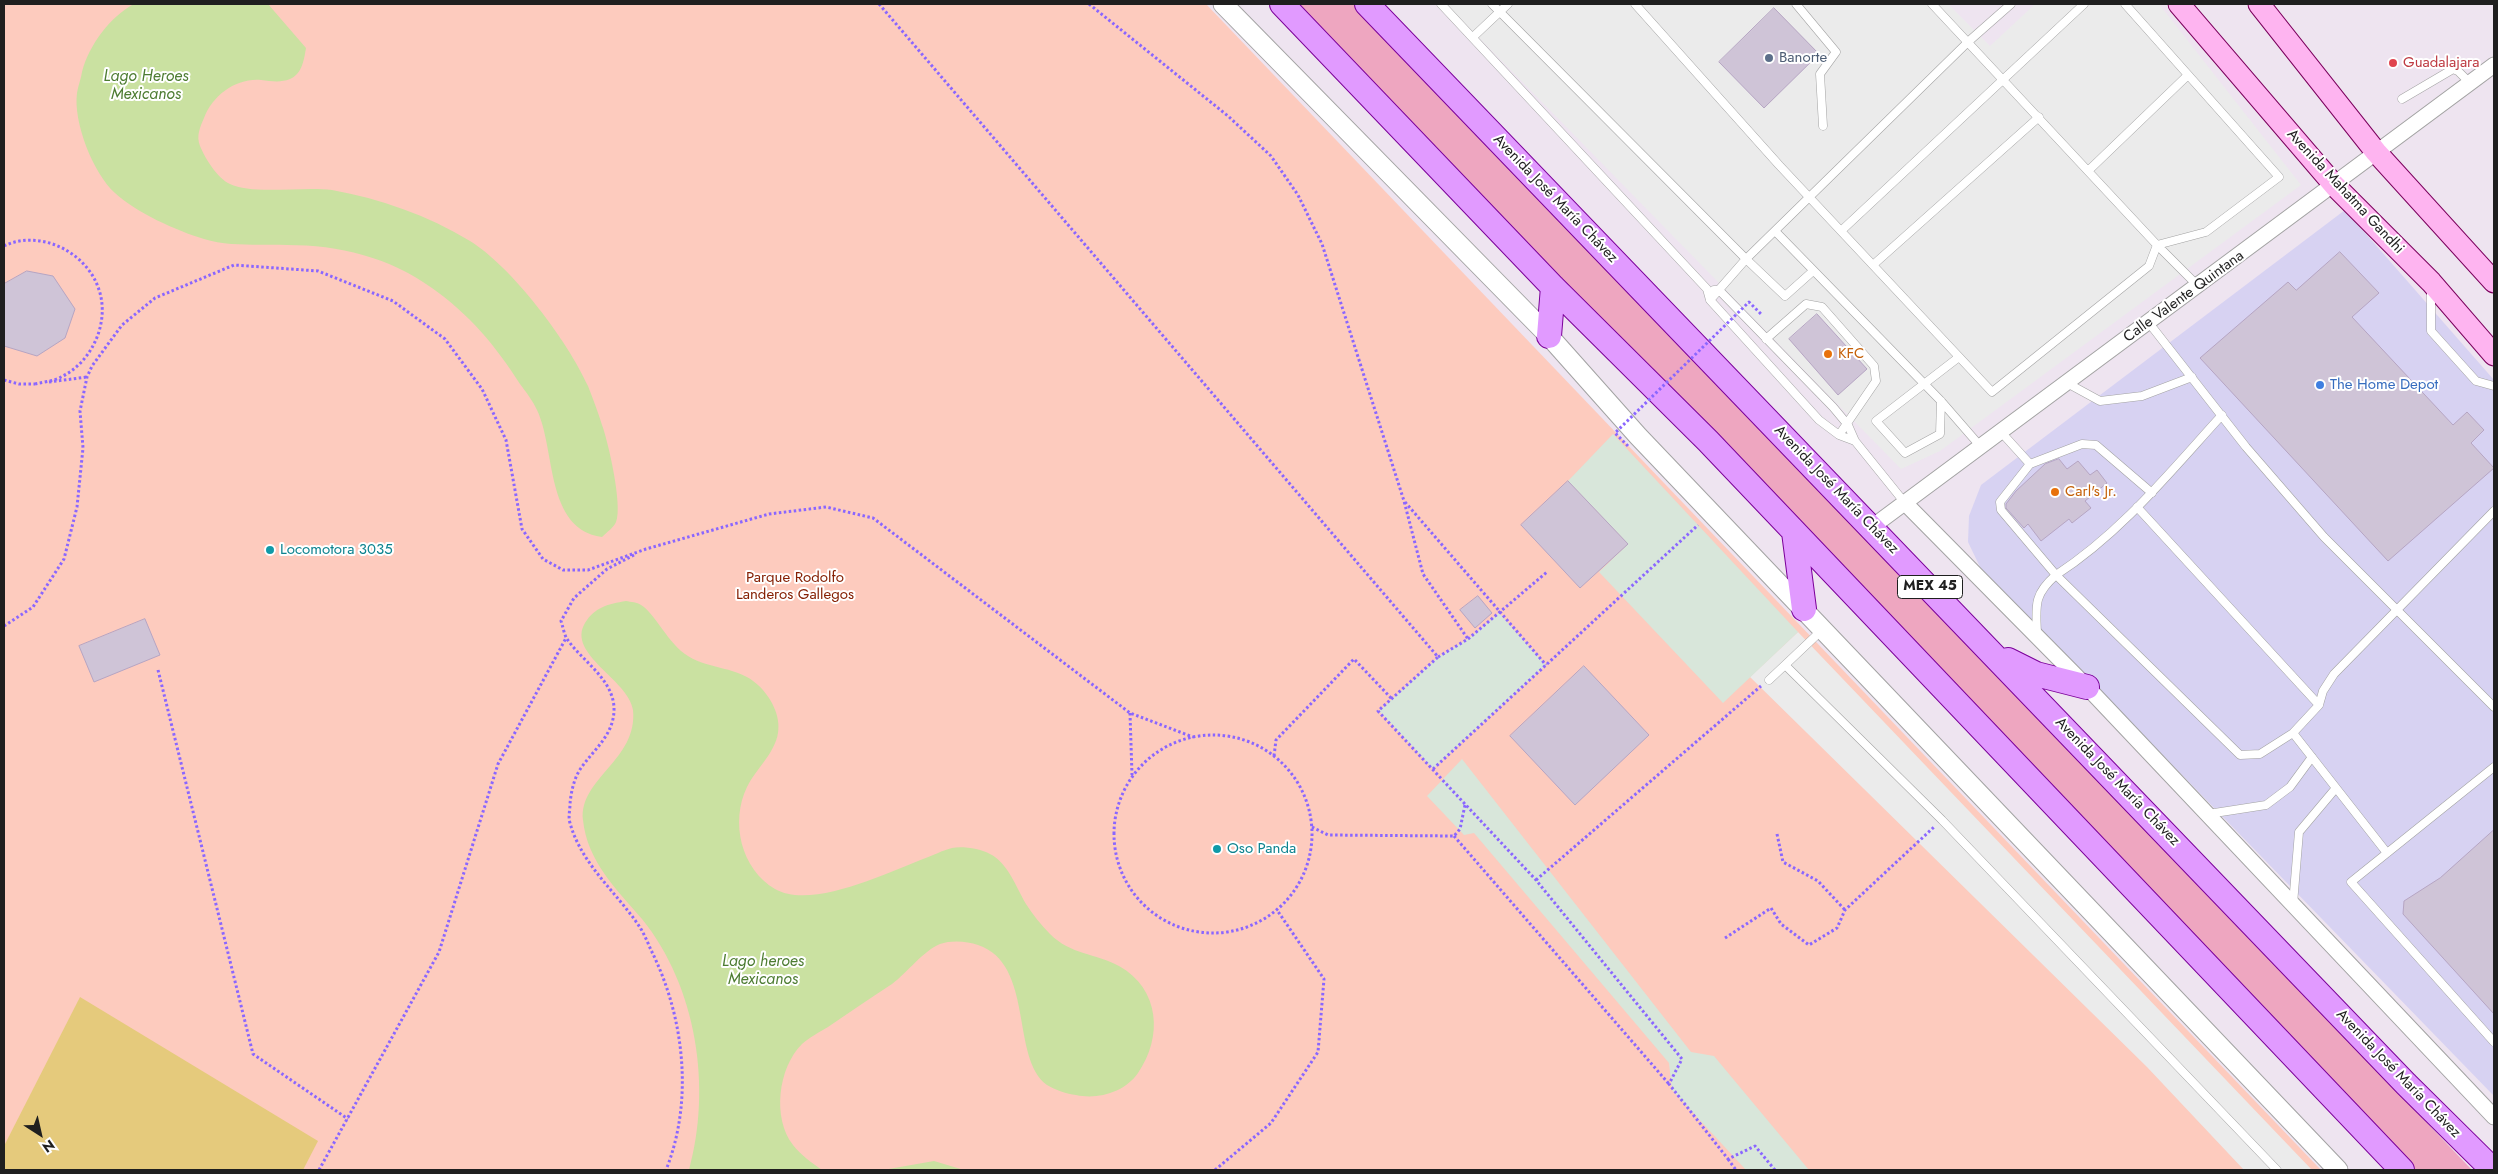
<!DOCTYPE html>
<html>
<head>
<meta charset="utf-8">
<style>
  body { margin:0 }
  #map { position:relative; width:2498px; height:1174px; overflow:hidden; background:#eee4f0; font-family:Jost,sans-serif }
  canvas { display:block }
  .frame { position:absolute; inset:0; border:5px solid #1f1f1f; pointer-events:none }
  .north { position:absolute; left:15px; top:1109px; width:50px; height:50px; -webkit-text-stroke:4px #fff; paint-order:stroke; rotate:145deg; font-size:14px; font-weight:700; line-height:20px; text-align:center; color:#1f1f1f }
  .north::after { content:''; display:block; margin:auto; width:18px; height:22px; background:#1f1f1f; clip-path:polygon(50% 0,100% 100%,50% 72%,0 100%) }
</style>
</head>
<body>
<div id="map">
<canvas width="2498" height="1174"></canvas>
<div class="frame"></div>
<div class="north">N</div>
</div>
<script>
const g = document.querySelector('canvas').getContext('2d');
g.lineJoin = 'round';
function paint(path, color) { g.fillStyle = color; g.fill(path, 'evenodd'); }
function stroke(path, color, width, dash) { g.strokeStyle = color; g.lineWidth = width; g.lineCap = dash ? 'butt' : 'round'; g.setLineDash(dash || []); g.stroke(path); }
function write(font, color, halo, rows, align = 'center') {
  g.font = font + ' Jost,sans-serif'; g.lineWidth = 4; g.setLineDash([]); g.textBaseline = 'middle'; g.strokeStyle = halo; g.fillStyle = color; for (const [text, x, y, turn = 0] of rows) {
    g.save(); g.translate(x, y); g.rotate((+turn || 0) * Math.PI / 180); g.textAlign = isNaN(turn) ? turn : align; if (halo) g.strokeText(text, 0, 0); g.fillText(text, 0, 0); g.restore();
  }
}
const commercial = new Path2D(`
  M 2345,210 L 2494,380 L 2494,1096 L 1980,567 L 1968,542 L 1969,516 L 1981,485 Z`);
const grass = new Path2D(`
  M 1290,4 L 1358,4 L 2472,1170 L 2409,1170 Z`);
const park = new Path2D(`
  M 4,4 L 1206,4 L 2321,1170 L 4,1170 Z`);
const pitch = new Path2D(`
  M 80,997 L 318,1141 L 303,1170 L 4,1170 L 4,1146 Z`);
const parking = new Path2D(`
  M 1446,4 L 1948,4 L 1990,46 L 2035,4 L 2159,4 L 2301,185 L 1940,451 L 1901,469 Z
  M 1798,632 L 2312,1170 L 2244,1170 L 2147,1067 L 1750,677 Z`);
const plaza = new Path2D(`
  M 1613,434 L 1798,632 L 1723,703 L 1599,572 L 1628,544 L 1568,481 Z
  M 1499,613 L 1546,665 L 1433,769 L 1379,711 L 1438,657 L 1468,639 Z
  M 1462,759 L 1691,1052 L 1714,1056 L 1809,1170 L 1746,1170 L 1672,1090 L 1669,1063 L 1474,833 L 1464,835 L 1427,796 Z`);
const water = new Path2D(`
  M 134,4 L 268,4 L 306,48 C 304,60 302,74 290,79 C 280,83 271,81 261,80 C 236,78 213,95 204,118 C 200,127 196,136 200,146 C 205,158 217,178 230,184 C 251,195 304,186 332,190 C 381,199 427,215 470,241 C 512,267 568,341 588,386 C 593,399 598,412 602,425 C 608,441 623,506 616,522 C 614,527 606,533 602,537 C 545,529 556,450 537,410 C 533,401 526,392 520,384 C 496,346 469,314 432,288 C 389,257 339,245 287,245 C 261,244 230,247 204,239 C 177,231 135,212 115,193 C 93,173 73,122 77,93 C 78,86 81,79 82,72 C 89,45 110,17 134,4 Z
  M 626,601 C 631,602 637,602 641,605 C 655,613 668,644 688,656 C 710,670 738,666 758,685 C 771,697 781,716 778,733 C 775,753 756,769 747,787 C 730,822 741,869 775,889 C 811,910 887,873 923,859 C 932,856 943,850 952,848 C 963,846 981,849 990,854 C 1008,863 1016,887 1026,904 C 1033,915 1041,925 1050,934 C 1071,955 1095,953 1119,966 C 1160,989 1163,1037 1138,1073 C 1125,1092 1098,1100 1076,1095 C 1067,1094 1055,1090 1047,1085 C 1010,1058 1035,964 978,945 C 967,941 951,940 940,944 C 923,951 907,973 892,984 C 870,998 849,1013 828,1027 C 819,1032 809,1038 802,1044 C 778,1068 772,1118 793,1145 C 801,1155 812,1163 822,1170 L 689,1170 C 712,1088 697,987 642,919 C 617,890 587,861 583,820 C 579,778 638,760 633,710 C 629,680 566,654 585,623 C 595,607 608,604 626,601 Z
  M 934,1161 L 964,1170 L 883,1170 Z`);
const building = new Path2D(`
  M 1774,8 L 1819,54 L 1764,108 L 1719,62 Z
  M 2340,252 L 2379,293 L 2352,317 L 2453,425 L 2467,412 L 2484,430 L 2471,443 L 2494,468 L 2388,561 L 2200,358 L 2288,282 L 2296,290 Z
  M 27,271 L 53,276 L 75,309 L 65,338 L 37,356 L 4,346 L 4,284 Z
  M 1817,314 L 1867,369 L 1838,395 L 1789,339 Z
  M 2059,459 L 2067,469 L 2078,461 L 2090,475 L 2097,470 L 2107,483 L 2085,501 L 2091,508 L 2072,523 L 2069,519 L 2041,541 L 2028,524 L 2024,528 L 2006,508 L 2006,504 L 2016,491 L 2045,464 Z
  M 1568,481 L 1628,544 L 1580,588 L 1521,525 Z
  M 1478,596 L 1492,613 L 1475,628 L 1460,610 Z
  M 145,619 L 160,655 L 94,682 L 79,646 Z
  M 1584,666 L 1649,735 L 1575,805 L 1510,736 Z
  M 2494,830 L 2494,1014 L 2403,914 L 2404,901 L 2440,878 Z`);
const path = new Path2D(`
  M 879,4 L 1438,657 L 1378,711 L 1536,880 L 1682,1059 L 1669,1084 L 1728,1159 L 1755,1146 L 1775,1170
  M 1089,4 L 1228,116 L 1271,156 L 1298,195 L 1322,244 L 1404,501 L 1423,574 L 1468,639
  M 4,246 C 39,229 85,251 98,287 C 111,320 93,362 61,377 C 54,381 43,382 35,384
  M 4,380 L 19,384 L 35,384
  M 49,382 L 87,377
  M 1405,502 L 1546,665
  M 634,555 L 607,569 L 574,598 L 561,621 C 563,627 564,634 567,639 C 582,661 612,678 614,707 C 615,734 595,748 581,768 C 574,778 571,792 570,804 C 570,810 568,817 570,823 C 581,863 614,890 637,923 C 643,931 647,941 651,950 C 684,1016 694,1100 666,1170
  M 4,626 L 33,607 L 64,559 L 77,507 L 83,448 L 80,411 L 87,377 L 92,366 L 122,325 L 155,298 L 234,265 L 318,271 L 393,301 L 445,339 L 482,389 L 506,440 L 522,529 L 543,559 L 563,570 L 588,570 L 646,549 L 769,514 L 826,507 L 873,518 L 1130,713 L 1193,737
  M 1438,657 L 1468,639 L 1547,572
  M 158,670 L 253,1054 L 348,1119
  M 1130,713 L 1132,775
  M1114 834a99 99 0 1 1 198 0a99 99 0 1 1-198 0Z
  M 1274,756 L 1276,740 L 1354,659 L 1392,699
  M 1433,769 L 1698,525
  M 1312,827 L 1328,835 L 1454,836 L 1460,829 L 1465,805
  M 1777,834 L 1783,862 L 1818,881 L 1845,910
  M 1454,836 L 1669,1084
  M 1536,880 L 1761,686
  M 1725,938 L 1771,908 L 1781,924 L 1809,945 L 1837,928 L 1845,910 L 1934,827
  M 1728,1159 L 1736,1170
  M 319,1170 L 439,952 L 498,764 L 566,638
  M 1215,1170 L 1271,1123 L 1318,1052 L 1324,979 L 1277,910`);
const service = new Path2D(`
  M 1441,4 L 1707,289 L 1710,300 L 1819,420 L 1839,435 L 1855,441
  M 1492,4 L 1746,259 L 1785,296 L 1813,271
  M 1635,4 L 1779,165 L 1992,392 L 2149,266 L 2157,245 L 2206,232 L 2279,177 L 2125,4
  M 1796,4 L 1836,52 L 1820,74 L 1823,126
  M 1932,4 L 2157,245 L 2198,286
  M 1473,37 L 1508,4
  M 2402,99 L 2453,69 L 2458,71 L 2470,83
  M 2088,171 L 2188,75
  M 1775,231 L 1941,401 L 1981,447
  M 1841,231 L 2084,4
  M 1873,265 L 2039,117
  M 2431,289 L 2431,331 L 2476,381 L 2494,386
  M 1714,290 L 1719,290 L 1833,407 L 1848,425 L 1855,441 L 1905,503
  M 1710,300 L 1746,259 L 1969,41 L 2011,4
  M 2149,323 L 2246,447 L 2324,537 L 2494,707
  M 1766,339 L 1806,304 L 1822,307 L 1874,366 L 1876,381 L 1839,435
  M 2067,383 L 2100,401 L 2142,396 L 2192,377
  M 1941,401 L 1940,434 L 1905,453 L 1876,421 L 1959,357
  M 2222,415 C 2170,472 2121,533 2056,575 L 2240,755 L 2260,754 L 2293,733
  M 2001,432 L 2030,464 L 2000,502 L 2001,510 L 2056,575 C 2033,595 2036,606 2037,634
  M 2030,464 L 2082,444 L 2096,445 L 2152,493
  M 2137,507 L 2319,705
  M 1822,630 L 1785,665 L 1942,820 L 2277,1170
  M 1769,680 L 1785,665
  M 2494,767 L 2351,882 L 2494,1042
  M 2208,814 L 2266,805 L 2290,787 L 2312,757
  M 2387,853 L 2293,733 L 2319,705 L 2323,691 L 2334,674 L 2494,511
  M 2293,904 L 2299,832 L 2336,788`);
const minor = new Path2D(`
  M 1905,503 L 2087,687 L 2494,1117
  M 1872,527 L 2494,65`);
const tertiary = new Path2D(`
  M 1223,4 L 1549,336 L 1638,436 L 2338,1170`);
const secondary = new Path2D(`
  M 2179,4 L 2335,186 L 2431,282 L 2494,355
  M 2259,4 L 2376,152 L 2494,282`);
const primary = new Path2D(`
  M 1282,4 L 1553,287 L 1708,441 L 2402,1170
  M 1367,4 L 2406,1084 L 2493,1170
  M 1549,336 L 1553,287
  M 1794,532 L 1804,609
  M 2008,660 L 2036,674 L 2087,687`);
const pathBridge = new Path2D(`
  M 1628,446 L 1615,433 L 1749,302 L 1762,315`);
const markers = [
  [1769,58,5,"#5c6f8a"],
  [2393,63,5,"#e0444e"],
  [1828,354,5,"#e8710a"],
  [2320,385,5,"#3f7fe0"],
  [2055,492,5,"#e8710a"],
  [270,550,5,"#0f9aa8"],
  [1217,849,5,"#0f9aa8"]
];
const shields = [
  [1930,587,65]
];
const shieldNames = [
  ["MEX 45",1930,587]
];
const serviceNames = [
  ["Banorte",1779,58]
];
const healthNames = [
  ["Guadalajara",2403,63]
];
const streetNames = [
  ["Avenida Mahatma Gandhi",2345,192,47],
  ["Avenida José María Chávez",1555,199,46],
  ["Calle Valente Quintana",2184,297,-36],
  ["Avenida José María Chávez",1836,490,46],
  ["Avenida José María Chávez",2117,782,46],
  ["Avenida José María Chávez",2398,1074,46]
];
const foodNames = [
  ["KFC",1838,354],
  ["Carl's Jr.",2065,492]
];
const shopNames = [
  ["The Home Depot",2330,385]
];
const cultureNames = [
  ["Locomotora 3035",280,550],
  ["Oso Panda",1227,849]
];
const parkNames = [
  ["Parque Rodolfo",795,578],
  ["Landeros Gallegos",795,595]
];
const waterNames = [
  ["Lago Heroes",146,77],
  ["Mexicanos",146,95],
  ["Lago heroes",763,962],
  ["Mexicanos",763,980]
];
paint(commercial, '#d7d2f2');
paint(grass, '#eea6c0');
paint(park, '#fdcbbe');
paint(pitch, '#e5ca7c');
paint(parking, '#ebebeb');
paint(plaza, '#d8e6da');
paint(water, '#cae1a1');
paint(building, '#cfc4d7');
stroke(building, '#b6a5c3', 1);
stroke(service, '#a3a3a3', 9);
stroke(minor, '#a3a3a3', 17);
stroke(tertiary, '#a3a3a3', 21);
stroke(secondary, '#7b005d', 23);
stroke(primary, '#7b0099', 26);
stroke(path, '#8a66ff', 3, [2.5, 2.5]);
stroke(service, '#fff', 8);
stroke(minor, '#fff', 15);
stroke(tertiary, '#fff', 19);
stroke(secondary, '#feb4f0', 21);
stroke(primary, '#e19aff', 24);
stroke(pathBridge, '#8a66ff', 3, [2.5, 2.5]);
for (const [x, y, r, color] of markers) { const dot = new Path2D(); dot.arc(x, y, r, 0, 2 * Math.PI); g.fillStyle = color; g.fill(dot); stroke(dot, '#fff', 2); }
for (const [x, y, w] of shields) { const box = new Path2D(); box.roundRect(x - w / 2, y - 11.5, w, 23, 4); g.fillStyle = '#fff'; g.fill(box); stroke(box, '#1f1f1f', 1); }
write('bold 14px', '#1f1f1f', null, shieldNames);
write('15px', '#4e5e75', '#fff', serviceNames, 'left');
write('15px', '#be3a42', '#fff', healthNames, 'left');
write('15px', '#1f1f1f', '#fff', streetNames);
write('15px', '#c56008', '#fff', foodNames, 'left');
write('15px', '#366cbe', '#fff', shopNames, 'left');
write('15px', '#0d838f', '#fff', cultureNames, 'left');
write('15px', '#852004', '#fff', parkNames);
write('italic 16px', '#4d7c32', '#fff', waterNames);
</script>
</body>
</html>
